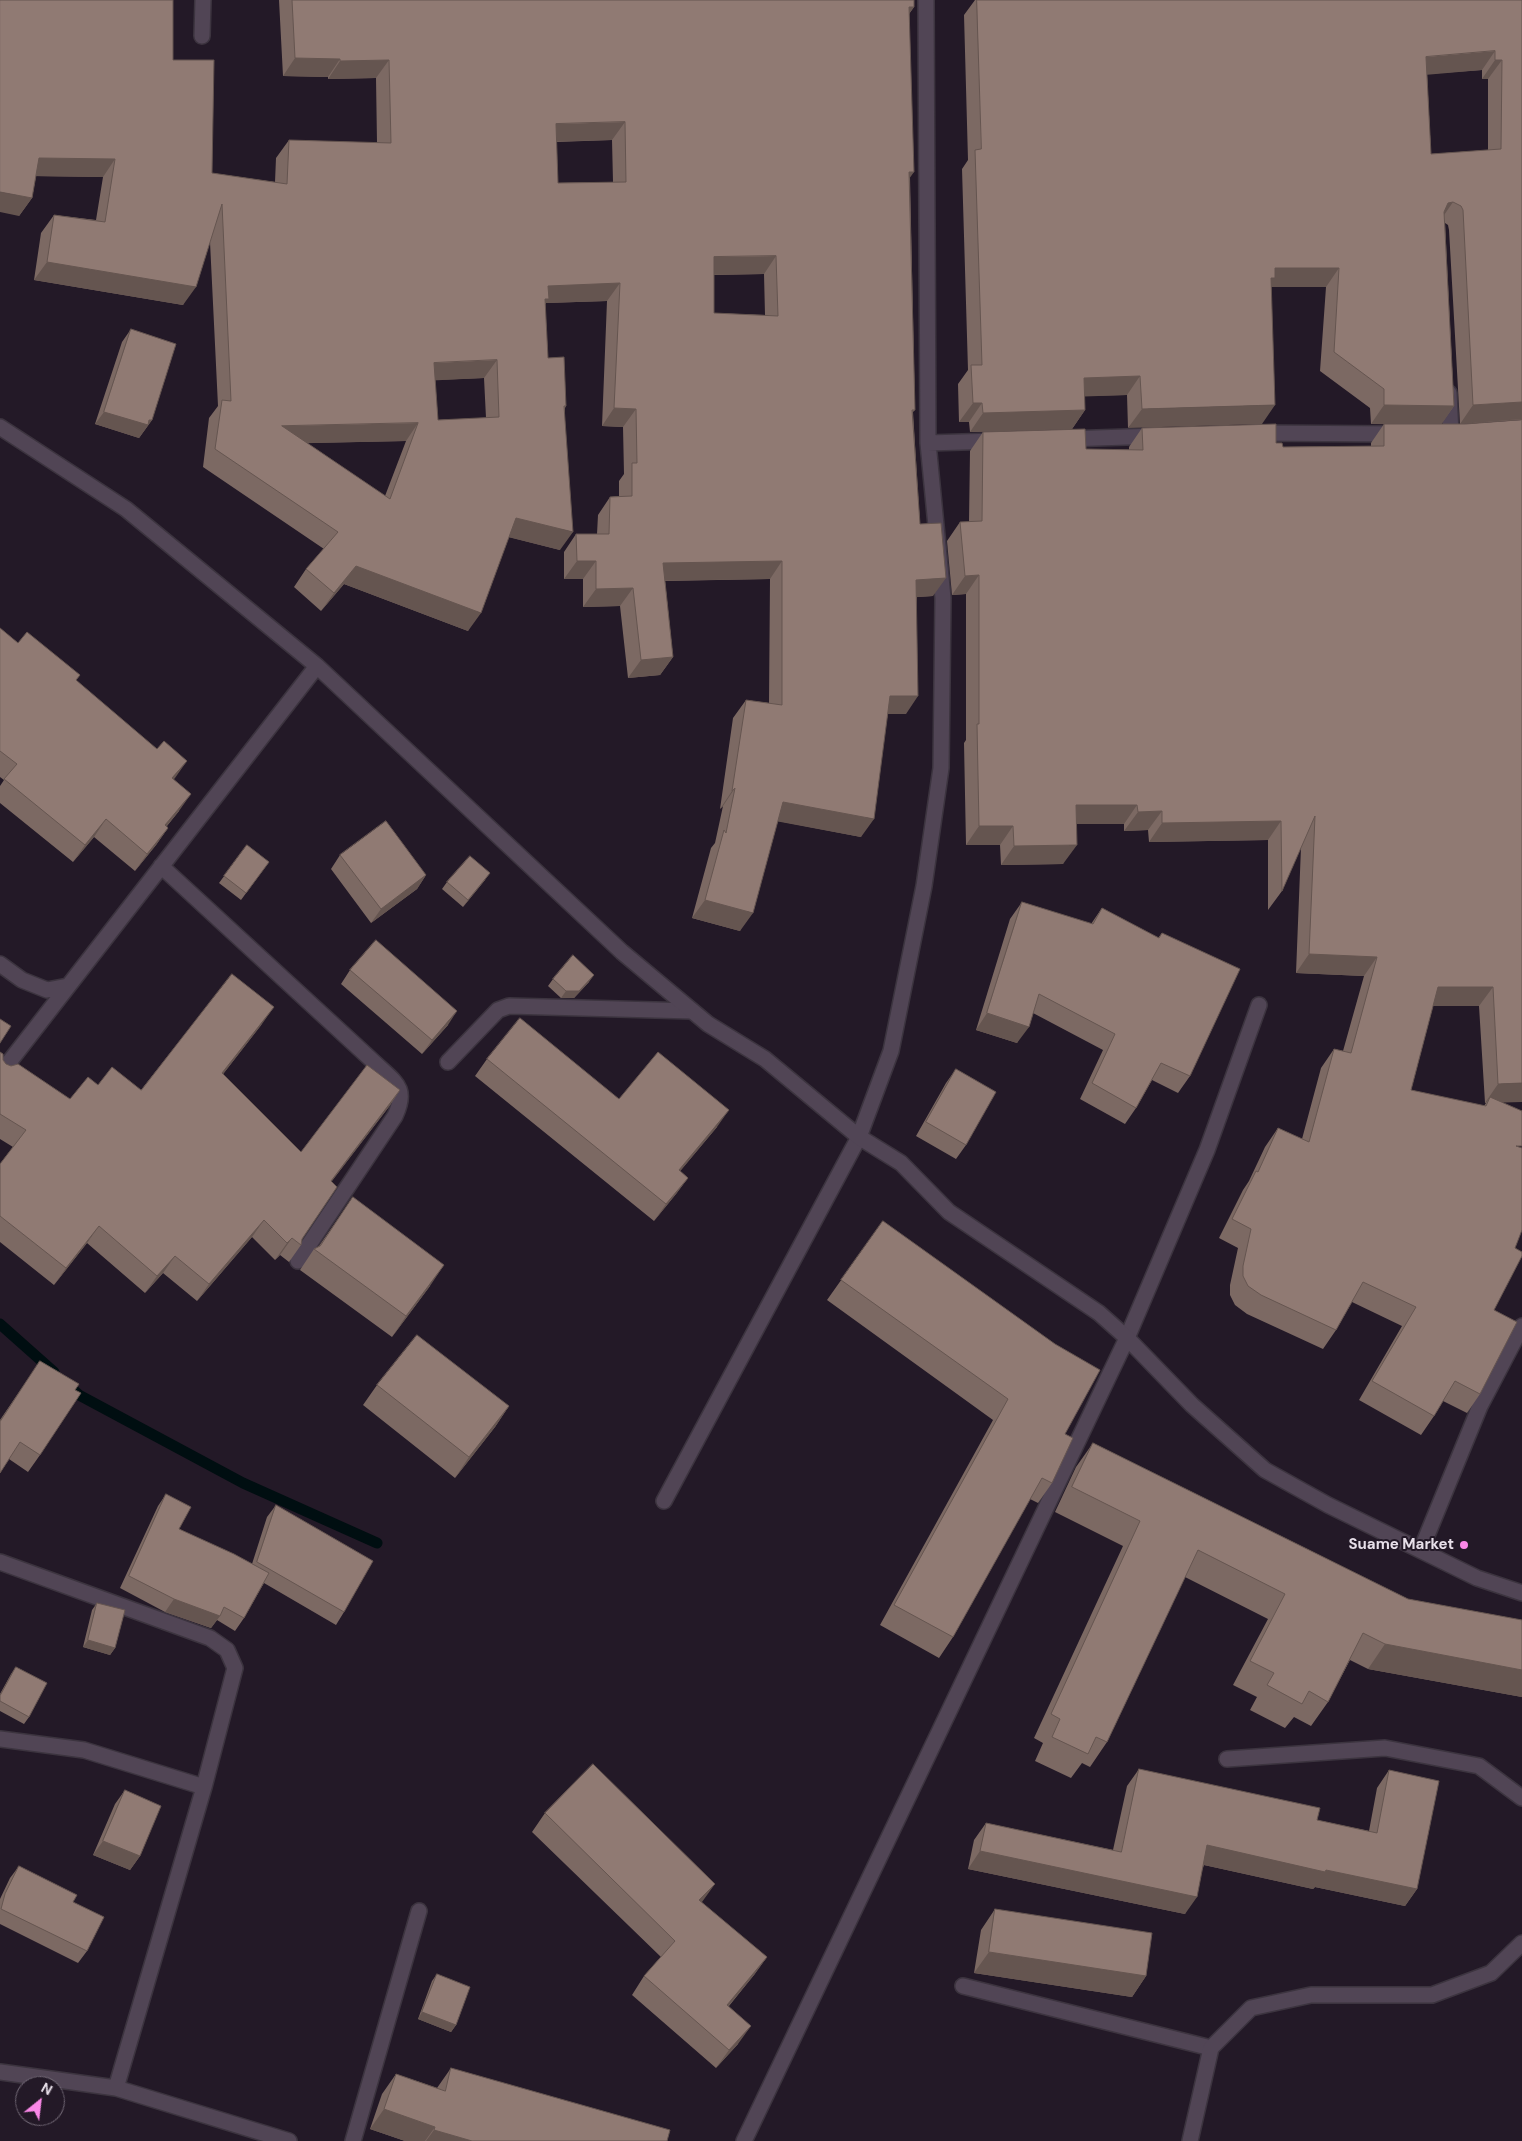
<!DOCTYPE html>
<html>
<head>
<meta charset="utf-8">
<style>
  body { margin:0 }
  #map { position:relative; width:1522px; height:2141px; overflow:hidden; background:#231927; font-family:"DM Sans",sans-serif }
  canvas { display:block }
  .north { position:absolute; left:15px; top:2076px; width:50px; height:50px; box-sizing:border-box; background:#231927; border:1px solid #716875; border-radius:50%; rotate:29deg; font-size:14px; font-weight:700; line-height:20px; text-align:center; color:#e7dfe9 }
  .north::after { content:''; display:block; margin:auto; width:18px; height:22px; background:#fa87e7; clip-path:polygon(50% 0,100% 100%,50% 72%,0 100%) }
</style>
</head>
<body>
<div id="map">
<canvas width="1522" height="2141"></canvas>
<div class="north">N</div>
</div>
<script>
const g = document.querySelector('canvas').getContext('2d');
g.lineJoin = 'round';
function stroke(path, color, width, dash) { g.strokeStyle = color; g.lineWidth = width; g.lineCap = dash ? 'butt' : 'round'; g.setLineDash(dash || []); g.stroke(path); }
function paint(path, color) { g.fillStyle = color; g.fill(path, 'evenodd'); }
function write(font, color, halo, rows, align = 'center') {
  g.font = font + ' "DM Sans",sans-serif'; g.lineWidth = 4; g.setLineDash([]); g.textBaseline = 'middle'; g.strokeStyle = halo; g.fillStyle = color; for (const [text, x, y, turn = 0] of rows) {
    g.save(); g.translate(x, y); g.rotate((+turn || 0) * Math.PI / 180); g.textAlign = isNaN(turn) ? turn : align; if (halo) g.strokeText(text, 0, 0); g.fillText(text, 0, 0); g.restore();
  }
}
const stream = new Path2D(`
  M 0,1324 L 54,1372
  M 68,1385 L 79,1395 L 243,1483 L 377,1543`);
const lane = new Path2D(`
  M 448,1062 L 498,1010 L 509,1006 L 692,1011
  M 1127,1338 L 1207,1150 L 1259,1005
  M 664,1501 L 859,1137
  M 0,1562 L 210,1638 L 227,1650 L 235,1668 L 204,1787 L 116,2088
  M 0,1739 L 84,1750 L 204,1787
  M 1227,1759 L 1385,1748 L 1479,1766 L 1522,1798
  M 963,1986 L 1211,2048
  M 0,2072 L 116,2088 L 289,2141
  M 353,2141 L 419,1911`);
const street = new Path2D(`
  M 926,0 L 928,443 L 943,598 L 941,768 L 924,886 L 891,1051 L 859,1137 L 901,1163 L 949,1212 L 1099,1313 L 1127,1338 L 1192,1405 L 1265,1470 L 1328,1505 L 1477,1578 L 1522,1593
  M 202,36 L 203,0
  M 1449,393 L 1451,434
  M 0,427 L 126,509 L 317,666 L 622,952 L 708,1024 L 765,1059 L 859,1137
  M 1256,433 L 1396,434
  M 1067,439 L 1156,436
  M 928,443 L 996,441
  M 161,866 L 376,1064 C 396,1083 408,1088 395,1116 L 298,1261
  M 0,964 L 22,980 L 47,990 L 68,986
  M 0,1074 L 317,666
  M 1421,1550 L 1480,1406 L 1522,1326
  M 744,2141 L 1127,1338
  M 1190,2141 L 1211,2048 L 1251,2008 L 1311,1995 L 1432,1995 L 1491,1973 L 1522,1943`);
const wall = new Path2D(`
  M 0,0 L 173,60 L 212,173 L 275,182 L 276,158 L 289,140 L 377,143 L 376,78 L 328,79 L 328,77 L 283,76 L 279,0 L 914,0 L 914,7 L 909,14 L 910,177 L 915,410 L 913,412 L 920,524 L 933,596 L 917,597 L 906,714 L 888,714 L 861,837 L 778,821 L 740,931 L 692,918 L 711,848 L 715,843 L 723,806 L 720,809 L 733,718 L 746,700 L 769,703 L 770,579 L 665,581 L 673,657 L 660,675 L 628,678 L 620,606 L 583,607 L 583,579 L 564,579 L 564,552 L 576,534 L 597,534 L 598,515 L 610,497 L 619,496 L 619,481 L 624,474 L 623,427 L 602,426 L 607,301 L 546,303 L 545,304 L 548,358 L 566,406 L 565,408 L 560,550 L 509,537 L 468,631 L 344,584 L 321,611 L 294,587 L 306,569 L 324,549 L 203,467 L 209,418 L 218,406 L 210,242 L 183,305 L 34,280 L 41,233 L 54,215 L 96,220 L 103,177 L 36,176 L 32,198 L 19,216 ZM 612,140 L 613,182 L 558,183 L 556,142 ZM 764,274 L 765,315 L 714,313 L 714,275 ZM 484,378 L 486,418 L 438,420 L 435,380 ZM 406,441 L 385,496 L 307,443 Z
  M 975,0 L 1522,0 L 1522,420 L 1460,424 L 1449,230 L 1448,225 L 1445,223 L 1454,406 L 1441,424 L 1465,424 L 1502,1102 L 1515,1248 L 1494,1310 L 1480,1394 L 1467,1413 L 1443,1401 L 1434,1416 L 1421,1435 L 1359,1400 L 1402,1326 L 1352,1302 L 1336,1330 L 1323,1349 L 1247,1314 L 1235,1305 L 1230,1295 L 1230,1285 L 1238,1248 L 1219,1238 L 1243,1190 L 1249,1181 L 1265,1147 L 1278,1128 L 1302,1139 L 1321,1068 L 1334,1049 L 1343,1051 L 1364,976 L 1296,973 L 1301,847 L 1282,891 L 1268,910 L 1268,840 L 1149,842 L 1148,830 L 1124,831 L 1124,824 L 1076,824 L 1063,864 L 1001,865 L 1000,845 L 966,845 L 964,743 L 966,740 L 966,594 L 952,595 L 947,541 L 960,522 L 969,522 L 970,451 L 983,432 L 1086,449 L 1129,450 L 1129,447 L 1142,428 L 1276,443 L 1283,447 L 1371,446 L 1371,443 L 1384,424 L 1371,424 L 1370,408 L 1320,371 L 1326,287 L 1271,287 L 1128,428 L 1127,395 L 1084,396 L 1085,410 L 1072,429 L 970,432 L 969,422 L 959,422 L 958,384 L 968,370 L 962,169 L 968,160 L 964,15 ZM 1482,70 L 1482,79 L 1488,79 L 1488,150 L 1431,154 L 1427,74 ZM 1433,1006 L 1479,1006 L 1485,1103 L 1486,1103 L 1484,1106 L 1411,1090 Z
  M 131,329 L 152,420 L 139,438 L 95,424 L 122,342 Z
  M 0,628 L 18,643 L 80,675 L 76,680 L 174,779 L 179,811 L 167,826 L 168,828 L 156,845 L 135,871 L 94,837 L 73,862 L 0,803 L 0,786 L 4,780 L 0,777 Z
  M 247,845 L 269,862 L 241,900 L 219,883 Z
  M 340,855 L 426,875 L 417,889 L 371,923 L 331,869 Z
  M 485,880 L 463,907 L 442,889 L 447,882 Z
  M 1022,902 L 1091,924 L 1102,908 L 1158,938 L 1162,933 L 1190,1076 L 1178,1093 L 1152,1080 L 1136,1108 L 1125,1124 L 1080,1099 L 1103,1050 L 1033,1013 L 1017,1043 L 976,1030 L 1010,919 Z
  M 350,970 L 448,1025 L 422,1054 L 341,984 Z
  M 553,979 L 589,982 L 574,998 L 561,998 L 548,986 Z
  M 262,1024 L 223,1074 L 301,1152 L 400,1090 L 388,1108 L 331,1182 L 302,1239 L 301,1245 L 289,1262 L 280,1255 L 275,1260 L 252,1237 L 197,1301 L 163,1273 L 145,1293 L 87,1243 L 54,1285 L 0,1242 L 0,1164 L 13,1147 L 0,1139 L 0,1052 L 3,1060 L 6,1064 L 70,1099 L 98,1085 L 141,1090 Z
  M 487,1059 L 619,1099 L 717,1127 L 680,1171 L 688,1178 L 676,1194 L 654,1221 L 475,1076 Z
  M 956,1069 L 966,1145 L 956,1159 L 916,1136 L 946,1083 Z
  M 353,1197 L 430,1286 L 392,1337 L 300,1270 L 314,1249 L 319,1246 Z
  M 883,1221 L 1065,1434 L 1052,1483 L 1038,1503 L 1030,1499 L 953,1637 L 939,1658 L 880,1625 L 993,1420 L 827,1300 Z
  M 40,1361 L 40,1455 L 28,1472 L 9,1459 L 0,1473 L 0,1420 Z
  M 377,1385 L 509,1406 L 495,1427 L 455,1478 L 363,1405 Z
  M 1093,1443 L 1408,1599 L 1522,1620 L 1522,1697 L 1368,1669 L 1350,1660 L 1328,1702 L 1311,1726 L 1294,1717 L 1285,1728 L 1250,1710 L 1257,1697 L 1233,1685 L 1268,1619 L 1185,1577 L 1107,1742 L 1090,1767 L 1082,1763 L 1071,1778 L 1035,1761 L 1043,1743 L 1034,1738 L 1123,1546 L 1055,1512 L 1076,1467 Z
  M 166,1494 L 179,1529 L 252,1564 L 267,1517 L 276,1505 L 344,1612 L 336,1625 L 264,1583 L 244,1618 L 235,1631 L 217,1620 L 211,1628 L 165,1612 L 120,1588 L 158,1506 Z
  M 97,1603 L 115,1648 L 110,1655 L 83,1647 L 92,1610 Z
  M 16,1667 L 29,1717 L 24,1724 L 0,1711 L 0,1694 L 11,1674 Z
  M 1139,1769 L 1317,1820 L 1369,1831 L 1377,1788 L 1389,1770 L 1417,1889 L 1405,1906 L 1315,1887 L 1313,1889 L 1204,1865 L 1185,1914 L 968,1869 L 974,1840 L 986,1823 L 1113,1850 L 1127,1786 Z
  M 125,1790 L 140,1856 L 130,1870 L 93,1855 L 115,1804 Z
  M 545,1813 L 701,1903 L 767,1957 L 754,1975 L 729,2006 L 738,2044 L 716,2068 L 632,1995 L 644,1976 L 661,1957 L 532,1832 Z
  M 19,1866 L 73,1902 L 87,1951 L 78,1963 L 0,1924 L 0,1899 L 10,1878 Z
  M 995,1909 L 1146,1976 L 1132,1997 L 974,1973 L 981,1930 Z
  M 437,1974 L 456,2025 L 451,2032 L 418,2019 L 432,1981 Z
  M 451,2068 L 667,2141 L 405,2141 L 370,2129 L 382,2094 L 396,2074 L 437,2088 Z`);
const shadedWall = new Path2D(`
  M 909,7 L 914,7 L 901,25 Z
  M 1495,51 L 1482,70 L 1413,76 L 1426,57 Z
  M 295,58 L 340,59 L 328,77 L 283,76 Z
  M 389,60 L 376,78 L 328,79 L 340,61 Z
  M 1495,60 L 1502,60 L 1488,79 L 1482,79 Z
  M 625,122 L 612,140 L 543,142 L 556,124 Z
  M 39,158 L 115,159 L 103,177 L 26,176 Z
  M 909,172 L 914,172 L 901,190 Z
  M 0,192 L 32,198 L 19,216 L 0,212 Z
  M 1453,202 L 1440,221 L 1448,203 Z
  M 776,256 L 764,274 L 701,275 L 714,257 Z
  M 47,262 L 196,287 L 183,305 L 34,280 Z
  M 1275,268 L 1339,268 L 1326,287 L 1269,287 L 1262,297 Z
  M 620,283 L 607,301 L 546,303 L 536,317 L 548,286 Z
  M 497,360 L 484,378 L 422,381 L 434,363 Z
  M 1140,376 L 1127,395 L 1070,397 L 1084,378 Z
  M 1522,402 L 1522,419 L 1460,424 L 1473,405 Z
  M 973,403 L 982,403 L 969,422 L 959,422 Z
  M 1275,405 L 1262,424 L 1128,428 L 1142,409 Z
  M 1384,405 L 1454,406 L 1441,425 L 1371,424 Z
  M 614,408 L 636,409 L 623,427 L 602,426 Z
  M 1085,410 L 1072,429 L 970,432 L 983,413 Z
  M 104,412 L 152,420 L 139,438 L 95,424 Z
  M 418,423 L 406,441 L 269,444 L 282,426 Z
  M 516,518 L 573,532 L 560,550 L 504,536 Z
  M 577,561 L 596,561 L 583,579 L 564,579 Z
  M 782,561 L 770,579 L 650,581 L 663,563 Z
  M 356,566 L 481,613 L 468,631 L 344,584 L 321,611 L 334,593 Z
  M 979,575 L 966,594 L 952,595 L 965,576 Z
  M 946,578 L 933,596 L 904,598 L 916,580 Z
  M 633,588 L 620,606 L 583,607 L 596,589 Z
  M 673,657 L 660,675 L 628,678 L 641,660 Z
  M 890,696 L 918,696 L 906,714 L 878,714 Z
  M 187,761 L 175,778 L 160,795 L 172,778 Z
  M 735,788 L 723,806 L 720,809 L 732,791 Z
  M 191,794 L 179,811 L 153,842 L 165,825 Z
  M 783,802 L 874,819 L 861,837 L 770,820 Z
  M 1076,805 L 1137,805 L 1124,824 L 1062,824 Z
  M 1162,811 L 1148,830 L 1124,831 L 1138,812 Z
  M 106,819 L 94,837 L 73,862 L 85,845 Z
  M 1281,821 L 1268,840 L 1149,842 L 1162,823 Z
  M 979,826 L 1013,826 L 1000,845 L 966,845 Z
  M 168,828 L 156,845 L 135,871 L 147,854 Z
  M 1077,845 L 1063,864 L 1001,865 L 1014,846 Z
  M 490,873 L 485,880 L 463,907 L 468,900 Z
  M 426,875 L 417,889 L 371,923 L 381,909 Z
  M 705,900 L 753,913 L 740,931 L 692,918 Z
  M 1309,954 L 1377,957 L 1364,976 L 1296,973 Z
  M 594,975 L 589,982 L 574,998 L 561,998 L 566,991 Z
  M 1438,987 L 1493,987 L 1479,1006 L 1425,1006 Z
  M 274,1007 L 262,1024 L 210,1091 L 222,1073 Z
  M 457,1011 L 448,1025 L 422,1054 L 432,1040 Z
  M 987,1013 L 1029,1027 L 1017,1043 L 976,1030 Z
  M 1522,1083 L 1522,1102 L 1487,1103 L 1490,1097 L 1486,1103 L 1485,1103 L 1498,1084 Z
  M 400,1090 L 388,1108 L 319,1198 L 331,1181 Z
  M 729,1110 L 717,1127 L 667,1187 L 679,1170 Z
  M 688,1178 L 676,1194 L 654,1221 L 666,1204 Z
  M 264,1220 L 252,1237 L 197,1301 L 209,1284 Z
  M 99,1226 L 87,1243 L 54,1285 L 66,1268 Z
  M 292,1238 L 280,1255 L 275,1260 L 287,1243 Z
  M 175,1256 L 163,1273 L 145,1293 L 157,1276 Z
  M 444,1265 L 430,1286 L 392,1337 L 406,1316 Z
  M 509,1406 L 495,1427 L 455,1478 L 469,1457 Z
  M 174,1599 L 220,1616 L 211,1628 L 165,1612 Z
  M 88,1640 L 115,1648 L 110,1655 L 83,1647 Z
  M 1385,1644 L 1522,1670 L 1522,1697 L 1368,1669 Z
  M 103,1841 L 140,1856 L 130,1870 L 93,1855 Z
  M 1207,1845 L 1417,1889 L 1405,1906 L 1315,1887 L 1313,1889 L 1195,1863 Z
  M 980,1851 L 1197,1897 L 1185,1914 L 968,1869 Z
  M 715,1884 L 702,1902 L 686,1919 L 699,1900 Z
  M 989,1952 L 1146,1976 L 1132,1997 L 974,1973 Z
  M 767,1957 L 754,1975 L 714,2023 L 727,2005 Z
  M 422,2012 L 456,2025 L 451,2032 L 418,2019 Z
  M 751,2026 L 738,2044 L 716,2068 L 729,2050 Z
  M 384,2109 L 435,2127 L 425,2141 L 405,2141 L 370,2129 Z
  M 434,2130 L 472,2141 L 426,2141 Z`);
const building = new Path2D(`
  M 0,0 L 173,0 L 173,60 L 214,60 L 212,173 L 287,184 L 289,140 L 391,143 L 389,60 L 340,61 L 340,59 L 295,58 L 292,0 L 914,0 L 914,7 L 909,7 L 914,172 L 909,172 L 915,410 L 912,410 L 920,524 L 941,523 L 946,578 L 916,580 L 918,696 L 890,696 L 874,819 L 783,802 L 753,913 L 705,900 L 724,830 L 726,833 L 735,788 L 732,791 L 746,700 L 782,705 L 782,561 L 663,563 L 673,657 L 641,660 L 633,588 L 596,589 L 596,561 L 577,561 L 576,534 L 609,534 L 610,497 L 632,496 L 632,463 L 637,463 L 636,409 L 614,408 L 620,283 L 548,286 L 549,299 L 545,299 L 548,358 L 564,357 L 566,406 L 564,406 L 573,532 L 516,518 L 481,613 L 356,566 L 334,593 L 306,569 L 338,532 L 215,449 L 222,400 L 231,401 L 222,204 L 196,287 L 47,262 L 54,215 L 105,222 L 115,159 L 39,158 L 32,198 L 0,192 ZM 625,122 L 626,182 L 558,183 L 556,124 ZM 776,256 L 778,316 L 714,313 L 714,257 ZM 497,360 L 499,417 L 438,420 L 434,363 ZM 418,423 L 390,499 L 282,426 Z
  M 977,0 L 1522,0 L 1522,402 L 1473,405 L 1463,210 L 1461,206 L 1453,202 L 1448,203 L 1444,212 L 1454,406 L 1384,405 L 1384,389 L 1334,352 L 1339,268 L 1275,268 L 1275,278 L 1271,278 L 1275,405 L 1142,409 L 1140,376 L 1084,378 L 1085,410 L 983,413 L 982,403 L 973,403 L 971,365 L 982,365 L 975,150 L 981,149 ZM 1495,51 L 1495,60 L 1502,60 L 1501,149 L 1431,154 L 1426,57 Z
  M 131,329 L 176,344 L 152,420 L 149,420 L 148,425 L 104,412 Z
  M 1522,420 L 1522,1083 L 1498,1084 L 1493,987 L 1438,987 L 1411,1090 L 1486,1106 L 1490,1097 L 1522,1111 L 1522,1146 L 1516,1146 L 1522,1148 L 1522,1230 L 1515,1248 L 1522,1252 L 1522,1256 L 1494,1310 L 1517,1322 L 1480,1394 L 1455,1381 L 1434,1416 L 1372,1381 L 1416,1307 L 1363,1282 L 1336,1330 L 1261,1295 L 1248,1286 L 1243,1276 L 1243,1266 L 1251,1229 L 1232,1219 L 1256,1171 L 1258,1172 L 1278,1128 L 1309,1142 L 1334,1049 L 1351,1053 L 1377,957 L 1309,954 L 1315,816 L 1282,891 L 1281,821 L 1162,823 L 1162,811 L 1138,812 L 1137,805 L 1076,805 L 1077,845 L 1014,846 L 1013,826 L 979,826 L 977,724 L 979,724 L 979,575 L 965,576 L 960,522 L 982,521 L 983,432 L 1085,429 L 1086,449 L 1143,450 L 1142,428 L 1276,424 L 1276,443 L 1282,443 L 1283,447 L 1384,446 L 1384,424 L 1465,424 Z
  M 0,628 L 18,643 L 27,632 L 80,675 L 76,680 L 157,749 L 164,741 L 187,761 L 172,778 L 191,794 L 165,825 L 168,828 L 147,854 L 106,819 L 85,845 L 4,779 L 17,764 L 0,751 Z
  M 386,821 L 426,875 L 381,909 L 340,855 Z
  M 247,845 L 269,862 L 246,893 L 224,876 Z
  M 470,856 L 490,873 L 468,900 L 447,882 Z
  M 1022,902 L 1093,924 L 1102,908 L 1159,938 L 1162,933 L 1240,969 L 1190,1076 L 1161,1063 L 1136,1108 L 1092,1083 L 1115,1034 L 1039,994 L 1029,1027 L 987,1013 Z
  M 376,940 L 457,1011 L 432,1040 L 350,970 Z
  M 573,955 L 594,975 L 579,991 L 566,991 L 553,979 Z
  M 232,974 L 274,1007 L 222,1073 L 301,1152 L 367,1065 L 400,1090 L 331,1181 L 337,1187 L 302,1239 L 301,1245 L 292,1238 L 287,1243 L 264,1220 L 209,1284 L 175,1256 L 157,1276 L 99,1226 L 66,1268 L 0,1216 L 0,1164 L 26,1130 L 0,1114 L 0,1052 L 3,1054 L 3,1060 L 6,1064 L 11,1066 L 18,1064 L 70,1099 L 88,1077 L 98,1085 L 112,1067 L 141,1090 Z
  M 520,1018 L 619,1099 L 658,1052 L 729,1110 L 679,1170 L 688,1178 L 666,1204 L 487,1059 Z
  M 0,1019 L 11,1026 L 0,1043 Z
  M 956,1069 L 996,1092 L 966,1145 L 926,1122 Z
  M 353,1197 L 444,1265 L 406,1316 L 314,1249 L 320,1246 Z
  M 883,1221 L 1055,1344 L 1100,1370 L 1065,1434 L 1073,1438 L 1052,1483 L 1042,1478 L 953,1637 L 894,1605 L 1008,1399 L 841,1280 Z
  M 417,1335 L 509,1406 L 469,1457 L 377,1385 Z
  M 40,1361 L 79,1384 L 75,1390 L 81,1393 L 40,1455 L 20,1442 L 0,1473 L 0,1422 Z
  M 1093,1443 L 1408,1599 L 1522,1620 L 1522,1670 L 1385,1644 L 1363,1633 L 1328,1702 L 1309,1691 L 1302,1704 L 1267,1685 L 1274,1673 L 1250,1661 L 1285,1594 L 1198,1550 L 1107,1742 L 1096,1737 L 1088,1754 L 1052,1737 L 1060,1719 L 1051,1714 L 1140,1521 L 1072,1487 Z
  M 166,1494 L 191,1507 L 179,1529 L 234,1554 L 269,1573 L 244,1618 L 224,1607 L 220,1616 L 174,1599 L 129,1576 Z
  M 276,1505 L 373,1561 L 344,1612 L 257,1562 Z
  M 97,1603 L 125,1610 L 115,1648 L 88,1640 Z
  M 16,1667 L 47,1683 L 29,1717 L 0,1701 L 0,1696 Z
  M 593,1764 L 715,1884 L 699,1900 L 767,1957 L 727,2005 L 751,2026 L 729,2050 L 644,1976 L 675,1941 L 545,1813 Z
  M 1139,1769 L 1320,1808 L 1317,1820 L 1377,1833 L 1389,1770 L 1439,1781 L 1417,1889 L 1326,1870 L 1325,1872 L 1207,1845 L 1197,1897 L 980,1851 L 986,1823 L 1121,1852 Z
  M 125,1790 L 161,1806 L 140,1856 L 103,1841 Z
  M 19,1866 L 77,1895 L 73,1902 L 104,1917 L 87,1951 L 1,1909 L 5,1894 Z
  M 995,1909 L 1152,1933 L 1146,1976 L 989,1952 Z
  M 437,1974 L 470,1987 L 456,2025 L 422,2012 Z
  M 451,2068 L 670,2130 L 667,2141 L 472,2141 L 434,2130 L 435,2127 L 384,2109 L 396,2074 L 445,2091 Z`);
const markers = [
  [1464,1545,5,"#fa87e7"]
];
const poiNames = [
  ["Suame Market",1454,1545]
];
stroke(stream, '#000e11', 11);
stroke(lane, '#3c343f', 18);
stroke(street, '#3c343f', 18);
stroke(lane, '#514555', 15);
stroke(street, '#514555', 15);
paint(wall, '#7c6963');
paint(shadedWall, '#655550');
paint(building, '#907a73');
stroke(building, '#655550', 1);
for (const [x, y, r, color] of markers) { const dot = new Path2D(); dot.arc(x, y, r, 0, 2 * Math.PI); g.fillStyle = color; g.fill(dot); stroke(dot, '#231927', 2); }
write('bold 15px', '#e7dfe9', '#231927', poiNames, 'right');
</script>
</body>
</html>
